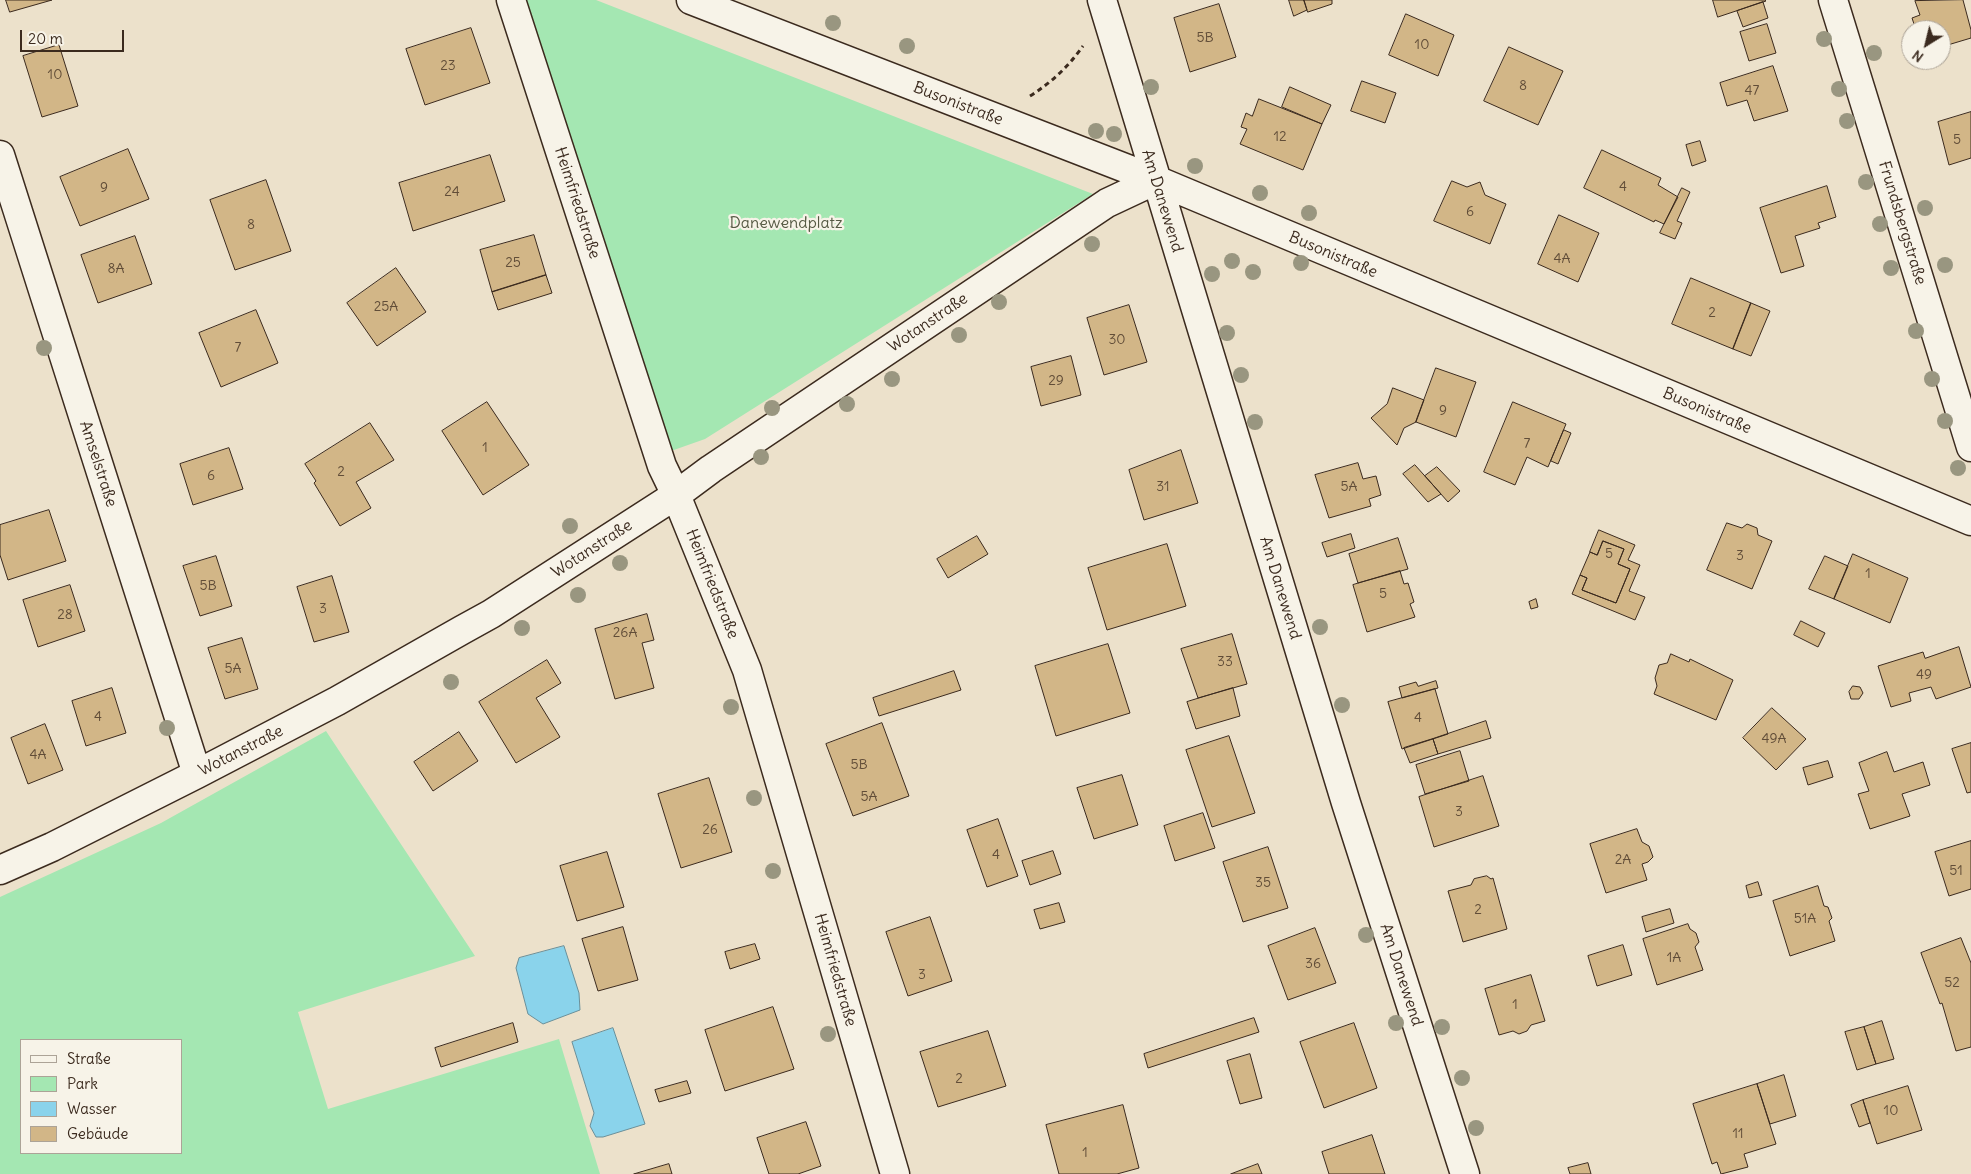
<!DOCTYPE html>
<html>
<head>
<meta charset="utf-8">
<style>
  body { margin:0 }
  #map { position:relative; width:1971px; height:1174px; overflow:hidden; background:#ece1cb; font-family:Delius,sans-serif }
  canvas { display:block }
  .legend { position:absolute; left:20px; top:1039px; width:162px; height:115px; box-sizing:border-box; background:#f7f3e8; border:1px solid #aca397; margin:0; padding:6px 9px; list-style:none; font-size:15px; color:#3b2a1e }
  .legend li { display:flex; align-items:center; gap:10px; height:25px }
  .legend b { width:25px; border:1px solid #aca397 }
  .north { position:absolute; left:1901px; top:20px; width:50px; height:50px; box-sizing:border-box; background:#f7f3e8; border:1px solid #aca397; border-radius:50%; rotate:216deg; font-size:14px; font-weight:700; line-height:20px; text-align:center; color:#3b2a1e }
  .north::after { content:''; display:block; margin:auto; width:18px; height:22px; background:#3b2a1e; clip-path:polygon(50% 0,100% 100%,50% 72%,0 100%) }
  .scale { position:absolute; left:20px; top:30px; width:104px; height:22px; box-sizing:border-box; border:2px solid #3b2a1e; border-top:0; padding-left:6px; font-size:15px; line-height:18px; white-space:nowrap; color:#3b2a1e; -webkit-text-stroke:4px #f7f3e8; paint-order:stroke }
</style>
</head>
<body>
<div id="map">
<canvas width="1971" height="1174"></canvas>
<ul class="legend">
<li><b style="height:6px;background:#f7f3e8"></b>Straße</li>
<li><b style="height:14px;background:#a4e7b2"></b>Park</li>
<li><b style="height:14px;background:#8ad3eb"></b>Wasser</li>
<li><b style="height:14px;background:#d2b687"></b>Gebäude</li>
</ul>
<div class="north">N</div>
<div class="scale">20 m</div>
</div>
<script>
const g = document.querySelector('canvas').getContext('2d');
g.lineJoin = 'round';
function paint(path, color) { g.fillStyle = color; g.fill(path, 'evenodd'); }
function stroke(path, color, width, dash) { g.strokeStyle = color; g.lineWidth = width; g.lineCap = dash ? 'butt' : 'round'; g.setLineDash(dash || []); g.stroke(path); }
function write(font, color, halo, rows, align = 'center') {
  g.font = font + ' Delius,sans-serif'; g.lineWidth = 4.5; g.setLineDash([]); g.textBaseline = 'middle'; g.strokeStyle = halo; g.fillStyle = color; for (const [text, x, y, turn = 0] of rows) {
    g.save(); g.translate(x, y); g.rotate((+turn || 0) * Math.PI / 180); g.textAlign = isNaN(turn) ? turn : align; if (halo) g.strokeText(text, 0, 0); g.fillText(text, 0, 0); g.restore();
  }
}
const green = new Path2D(`
  M 521,0 L 596,0 L 1093,194 L 705,439 L 671,451 Z
  M 326,731 L 475,956 L 298,1012 L 328,1109 L 559,1039 L 600,1174 L 0,1174 L 0,897 L 161,823 ZM 181,1040 L 181,1153 L 21,1153 L 21,1040 Z`);
const water = new Path2D(`
  M 564,946 L 579,993 L 580,1010 L 543,1024 L 528,1014 L 516,968 L 519,958 Z
  M 613,1028 L 645,1124 L 603,1137 L 596,1137 L 590,1126 L 594,1113 L 572,1042 Z`);
const building = new Path2D(`
  M 6,0 L 52,0 L 10,12 Z
  M 1289,0 L 1304,0 L 1307,10 L 1294,16 Z
  M 1304,0 L 1332,0 L 1332,4 L 1308,12 Z
  M 1713,0 L 1765,0 L 1766,1 L 1718,17 Z
  M 1963,0 L 1971,30 L 1971,38 L 1941,47 L 1941,30 L 1916,30 L 1912,18 L 1920,15 L 1915,1 Z
  M 1763,2 L 1768,18 L 1743,27 L 1737,11 Z
  M 1219,4 L 1236,57 L 1190,72 L 1174,18 Z
  M 1406,14 L 1454,35 L 1438,76 L 1389,55 Z
  M 1767,24 L 1776,53 L 1749,61 L 1740,32 Z
  M 471,28 L 490,83 L 425,105 L 406,49 Z
  M 59,45 L 78,106 L 42,117 L 23,56 Z
  M 1509,47 L 1563,71 L 1538,125 L 1484,101 Z
  M 1773,66 L 1788,111 L 1754,121 L 1747,100 L 1727,106 L 1720,83 Z
  M 1362,81 L 1396,93 L 1385,123 L 1351,111 Z
  M 1290,87 L 1331,105 L 1322,124 L 1282,107 Z
  M 1259,99 L 1322,124 L 1303,170 L 1240,144 L 1247,129 L 1241,127 L 1246,113 L 1252,116 Z
  M 1971,112 L 1971,158 L 1949,165 L 1938,122 Z
  M 1700,141 L 1706,161 L 1692,166 L 1686,145 Z
  M 128,149 L 149,199 L 80,226 L 60,177 Z
  M 1602,150 L 1661,178 L 1658,185 L 1678,197 L 1664,224 L 1655,220 L 1654,222 L 1584,188 Z
  M 490,155 L 505,201 L 413,231 L 399,183 Z
  M 266,180 L 291,251 L 235,270 L 210,200 Z
  M 1452,181 L 1467,187 L 1480,182 L 1485,195 L 1506,204 L 1490,244 L 1434,221 Z
  M 1827,186 L 1836,217 L 1818,223 L 1820,228 L 1795,236 L 1804,266 L 1781,273 L 1760,208 Z
  M 1682,188 L 1690,192 L 1677,221 L 1682,223 L 1675,239 L 1660,233 Z
  M 1559,215 L 1599,233 L 1578,282 L 1538,264 Z
  M 534,235 L 546,275 L 492,292 L 480,250 Z
  M 135,236 L 152,284 L 98,303 L 81,255 Z
  M 396,268 L 426,312 L 377,346 L 347,303 Z
  M 546,275 L 552,293 L 498,310 L 492,292 Z
  M 1691,278 L 1751,303 L 1733,349 L 1672,324 Z
  M 1751,303 L 1770,311 L 1751,356 L 1733,349 Z
  M 1129,305 L 1147,362 L 1104,375 L 1087,318 Z
  M 256,310 L 278,363 L 221,387 L 199,333 Z
  M 1071,356 L 1081,395 L 1041,406 L 1031,367 Z
  M 1436,368 L 1476,382 L 1456,437 L 1416,422 Z
  M 1393,388 L 1424,400 L 1416,422 L 1404,428 L 1397,445 L 1371,418 L 1387,404 Z
  M 487,402 L 529,465 L 483,495 L 442,431 Z
  M 1513,402 L 1566,424 L 1548,467 L 1527,457 L 1515,485 L 1484,472 Z
  M 370,423 L 394,460 L 356,482 L 371,508 L 340,526 L 314,483 L 316,481 L 305,464 Z
  M 1564,430 L 1571,433 L 1558,464 L 1551,461 Z
  M 229,448 L 243,489 L 193,505 L 180,464 Z
  M 1181,450 L 1198,503 L 1144,520 L 1129,470 Z
  M 1358,463 L 1363,479 L 1376,476 L 1381,495 L 1369,499 L 1371,506 L 1329,518 L 1315,475 Z
  M 1415,465 L 1441,494 L 1428,502 L 1403,474 Z
  M 1437,467 L 1460,491 L 1448,502 L 1425,476 Z
  M 49,510 L 66,561 L 8,580 L 0,555 L 0,525 Z
  M 1727,523 L 1742,528 L 1747,524 L 1757,528 L 1758,535 L 1772,541 L 1752,589 L 1707,570 Z
  M 1599,530 L 1635,545 L 1628,560 L 1640,565 L 1629,591 L 1645,597 L 1635,620 L 1572,594 L 1580,575 L 1587,578 L 1582,590 L 1616,603 L 1630,569 L 1618,564 L 1624,549 L 1603,541 L 1597,555 L 1590,552 Z
  M 1351,534 L 1355,548 L 1327,557 L 1322,543 Z
  M 977,536 L 988,554 L 948,578 L 937,559 Z
  M 1398,538 L 1408,569 L 1358,583 L 1349,554 Z
  M 1603,541 L 1624,549 L 1618,564 L 1630,569 L 1616,603 L 1582,590 L 1587,578 L 1580,575 L 1590,552 L 1597,555 Z
  M 1167,544 L 1186,606 L 1107,630 L 1088,568 Z
  M 1853,554 L 1908,578 L 1890,623 L 1834,599 Z
  M 216,556 L 232,606 L 200,616 L 183,566 Z
  M 1825,556 L 1848,566 L 1834,599 L 1809,589 Z
  M 1400,571 L 1404,584 L 1408,583 L 1414,602 L 1410,604 L 1415,617 L 1367,632 L 1353,585 Z
  M 332,576 L 349,632 L 314,642 L 297,587 Z
  M 70,585 L 85,631 L 38,647 L 23,600 Z
  M 1536,599 L 1538,607 L 1531,609 L 1529,602 Z
  M 647,614 L 654,640 L 642,643 L 654,688 L 615,699 L 595,629 Z
  M 1801,621 L 1825,633 L 1818,647 L 1794,635 Z
  M 1232,634 L 1247,684 L 1198,698 L 1181,649 Z
  M 242,638 L 258,689 L 225,699 L 208,648 Z
  M 1108,644 L 1130,713 L 1056,736 L 1035,666 Z
  M 1959,647 L 1971,687 L 1936,699 L 1931,687 L 1909,693 L 1911,701 L 1891,707 L 1878,666 L 1923,652 L 1925,658 Z
  M 1671,654 L 1689,662 L 1690,659 L 1733,680 L 1716,720 L 1654,694 L 1657,686 L 1655,678 L 1659,665 L 1667,663 Z
  M 547,660 L 561,683 L 536,698 L 560,737 L 516,763 L 479,702 Z
  M 954,671 L 961,690 L 879,716 L 873,698 Z
  M 1436,681 L 1438,688 L 1402,698 L 1399,687 L 1416,682 L 1418,686 Z
  M 1853,686 L 1860,687 L 1863,693 L 1859,699 L 1851,699 L 1849,692 Z
  M 112,688 L 126,733 L 86,746 L 72,701 Z
  M 1233,688 L 1240,716 L 1196,729 L 1187,702 Z
  M 1435,689 L 1448,734 L 1402,749 L 1388,702 Z
  M 1772,708 L 1806,739 L 1776,770 L 1743,738 Z
  M 1486,721 L 1491,738 L 1438,754 L 1433,739 Z
  M 882,723 L 909,796 L 853,816 L 826,744 Z
  M 45,724 L 63,770 L 28,784 L 11,738 Z
  M 459,732 L 478,761 L 433,791 L 414,762 Z
  M 1229,736 L 1255,813 L 1212,827 L 1186,750 Z
  M 1433,739 L 1438,754 L 1410,763 L 1404,748 Z
  M 1971,743 L 1971,792 L 1967,793 L 1952,749 Z
  M 1460,751 L 1469,781 L 1425,794 L 1416,765 Z
  M 1887,752 L 1894,772 L 1923,762 L 1930,785 L 1902,794 L 1910,816 L 1870,829 L 1858,794 L 1869,791 L 1859,763 Z
  M 1828,761 L 1833,777 L 1808,785 L 1803,768 Z
  M 1122,775 L 1138,825 L 1094,839 L 1077,788 Z
  M 1483,776 L 1499,826 L 1434,847 L 1419,797 Z
  M 709,778 L 732,852 L 681,868 L 658,794 Z
  M 1203,813 L 1215,848 L 1175,861 L 1164,826 Z
  M 998,819 L 1018,876 L 987,887 L 967,830 Z
  M 1637,829 L 1642,842 L 1649,846 L 1653,857 L 1648,862 L 1642,864 L 1647,880 L 1606,893 L 1590,844 Z
  M 1971,841 L 1971,889 L 1949,896 L 1935,852 Z
  M 1268,847 L 1288,908 L 1243,922 L 1223,862 Z
  M 1053,851 L 1061,874 L 1030,885 L 1022,861 Z
  M 607,852 L 624,907 L 577,921 L 560,866 Z
  M 1487,876 L 1491,879 L 1493,878 L 1507,929 L 1463,942 L 1448,891 L 1471,885 L 1474,879 Z
  M 1758,882 L 1762,895 L 1749,898 L 1746,886 Z
  M 1818,886 L 1824,906 L 1828,907 L 1832,918 L 1829,921 L 1835,941 L 1790,956 L 1773,901 Z
  M 1059,903 L 1065,922 L 1040,929 L 1034,910 Z
  M 1670,909 L 1674,923 L 1646,932 L 1642,917 Z
  M 930,917 L 952,981 L 908,996 L 886,932 Z
  M 1688,924 L 1690,929 L 1696,933 L 1699,942 L 1695,947 L 1703,970 L 1657,985 L 1643,939 Z
  M 623,927 L 638,980 L 598,991 L 582,939 Z
  M 1315,928 L 1336,983 L 1288,1000 L 1268,946 Z
  M 1961,938 L 1971,963 L 1971,1047 L 1956,1051 L 1942,1003 L 1940,1004 L 1921,953 Z
  M 755,944 L 760,959 L 730,969 L 725,952 Z
  M 1623,945 L 1632,975 L 1597,986 L 1588,956 Z
  M 1531,975 L 1545,1021 L 1531,1025 L 1527,1031 L 1519,1034 L 1513,1031 L 1499,1035 L 1485,989 Z
  M 773,1007 L 794,1069 L 725,1091 L 705,1030 Z
  M 1254,1018 L 1259,1032 L 1148,1068 L 1144,1054 Z
  M 1882,1021 L 1894,1059 L 1876,1064 L 1864,1027 Z
  M 513,1023 L 518,1042 L 441,1067 L 435,1048 Z
  M 1354,1023 L 1377,1088 L 1324,1108 L 1300,1042 Z
  M 1864,1027 L 1876,1064 L 1857,1070 L 1845,1032 Z
  M 988,1031 L 1006,1086 L 938,1107 L 920,1052 Z
  M 1250,1054 L 1262,1098 L 1240,1104 L 1227,1061 Z
  M 1784,1075 L 1796,1116 L 1770,1124 L 1757,1084 Z
  M 687,1081 L 691,1093 L 659,1102 L 655,1090 Z
  M 1757,1084 L 1776,1144 L 1744,1154 L 1748,1167 L 1721,1174 L 1717,1162 L 1712,1164 L 1693,1104 Z
  M 1908,1086 L 1922,1130 L 1877,1144 L 1863,1100 Z
  M 1863,1100 L 1870,1123 L 1859,1127 L 1851,1105 Z
  M 1123,1105 L 1139,1168 L 1117,1174 L 1059,1174 L 1046,1125 Z
  M 806,1122 L 821,1166 L 798,1174 L 769,1174 L 757,1138 Z
  M 1372,1135 L 1385,1174 L 1329,1174 L 1322,1152 Z
  M 1588,1163 L 1591,1174 L 1570,1174 L 1568,1168 Z
  M 669,1164 L 672,1174 L 634,1174 Z
  M 1258,1164 L 1262,1174 L 1231,1174 Z`);
const path = new Path2D(`
  M 1030,96 C 1052,82 1068,67 1083,46`);
const minor = new Path2D(`
  M 511,0 L 662,466 L 676,495 L 747,670 L 895,1174
  M 691,0 L 1156,180 L 1971,521
  M 1102,0 L 1346,803 L 1465,1174
  M 1833,0 L 1971,447
  M 0,155 L 197,774
  M 0,870 L 52,847 L 197,774 L 337,701 L 462,630 L 491,614 L 676,495 L 711,469 L 1107,203 L 1156,180`);
const trees = [
  [833,23],
  [1824,39],
  [907,46],
  [1874,53],
  [1151,87],
  [1839,89],
  [1847,121],
  [1096,131],
  [1114,134],
  [1195,166],
  [1866,182],
  [1260,193],
  [1925,208],
  [1309,213],
  [1880,224],
  [1092,244],
  [1232,261],
  [1301,263],
  [1945,265],
  [1891,268],
  [1253,272],
  [1212,274],
  [999,302],
  [1916,331],
  [1227,333],
  [959,335],
  [44,348],
  [1241,375],
  [892,379],
  [1932,379],
  [847,404],
  [772,408],
  [1945,421],
  [1255,422],
  [761,457],
  [1958,468],
  [570,526],
  [620,563],
  [578,595],
  [1320,627],
  [522,628],
  [451,682],
  [1342,705],
  [731,707],
  [167,728],
  [754,798],
  [773,871],
  [1366,935],
  [1396,1023],
  [1442,1027],
  [828,1034],
  [1462,1078],
  [1476,1128]
];
const numberNames = [
  ["5B",1205,38],
  ["10",1422,45],
  ["23",448,66],
  ["10",55,75],
  ["8",1523,86],
  ["47",1752,91],
  ["12",1280,137],
  ["5",1957,140],
  ["4",1623,187],
  ["9",104,188],
  ["24",452,192],
  ["6",1470,212],
  ["8",251,225],
  ["4A",1562,259],
  ["25",513,263],
  ["8A",116,269],
  ["25A",386,307],
  ["2",1712,313],
  ["30",1117,340],
  ["7",238,348],
  ["29",1056,381],
  ["9",1443,411],
  ["7",1527,444],
  ["1",485,448],
  ["2",341,472],
  ["6",211,476],
  ["31",1163,487],
  ["5A",1349,487],
  ["5",1609,554],
  ["3",1740,556],
  ["1",1868,574],
  ["5B",208,586],
  ["5",1383,594],
  ["3",323,609],
  ["28",65,615],
  ["26A",625,633],
  ["33",1225,662],
  ["5A",233,669],
  ["49",1924,675],
  ["4",98,717],
  ["4",1418,718],
  ["49A",1774,739],
  ["4A",38,755],
  ["5B",859,765],
  ["5A",869,797],
  ["3",1459,812],
  ["26",710,830],
  ["4",996,855],
  ["2A",1623,860],
  ["51",1956,871],
  ["35",1263,883],
  ["2",1478,910],
  ["51A",1805,919],
  ["1A",1674,958],
  ["36",1313,964],
  ["3",922,975],
  ["52",1952,983],
  ["1",1515,1005],
  ["2",959,1079],
  ["10",1891,1111],
  ["11",1738,1134],
  ["1",1085,1153]
];
const streetNames = [
  ["Busonistraße",958,104,21],
  ["Am Danewend",1162,201,73],
  ["Heimfriedstraße",577,203,72],
  ["Frundsbergstraße",1902,223,73],
  ["Busonistraße",1333,255,23],
  ["Wotanstraße",928,323,-34],
  ["Busonistraße",1707,411,23],
  ["Amselstraße",98,464,72],
  ["Wotanstraße",592,549,-33],
  ["Heimfriedstraße",712,584,68],
  ["Am Danewend",1280,588,73],
  ["Wotanstraße",241,751,-27],
  ["Heimfriedstraße",835,970,74],
  ["Am Danewend",1401,975,72]
];
const parkNames = [
  ["Danewendplatz",786,223]
];
paint(green, '#a4e7b2');
paint(water, '#8ad3eb');
stroke(water, '#6a8f99', 1);
paint(building, '#d2b687');
stroke(building, '#3b2a1e', 1);
stroke(minor, '#3b2a1e', 31);
stroke(path, '#3b2a1e', 3, [5, 4]);
stroke(minor, '#f7f3e8', 28);
g.fillStyle = '#999680';
for (const [x, y] of trees) { g.beginPath(); g.arc(x, y, 8, 0, 2 * Math.PI); g.fill(); }
write('14px', '#614d38', null, numberNames);
write('16px', '#3b2a1e', '#f7f3e8', streetNames);
write('16px', '#555943', '#f7f3e8', parkNames);
</script>
</body>
</html>
